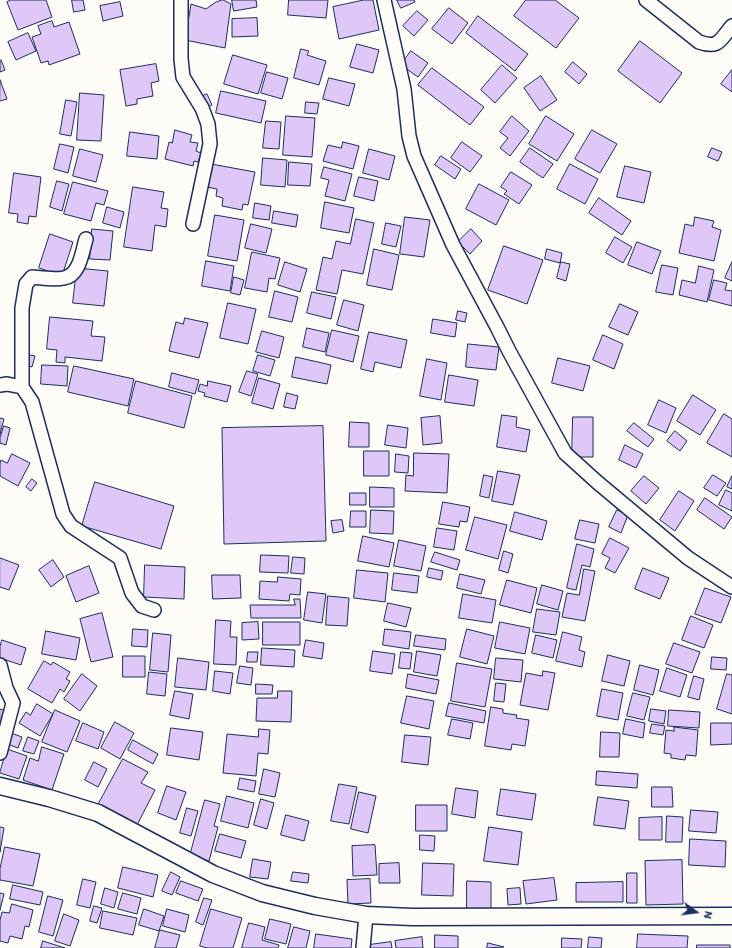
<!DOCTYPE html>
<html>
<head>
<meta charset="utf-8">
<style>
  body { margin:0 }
  #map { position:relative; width:732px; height:948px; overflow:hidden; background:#fdfcf7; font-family:Itim,sans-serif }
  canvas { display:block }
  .north { position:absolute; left:676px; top:892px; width:40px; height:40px; -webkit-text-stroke:3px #fdfcf7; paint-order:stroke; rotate:104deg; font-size:11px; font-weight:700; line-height:16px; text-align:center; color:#1b2f5e }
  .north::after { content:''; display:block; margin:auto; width:14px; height:18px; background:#1b2f5e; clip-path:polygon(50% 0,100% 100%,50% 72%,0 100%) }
</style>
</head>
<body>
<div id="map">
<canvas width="732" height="948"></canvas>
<div class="north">N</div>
</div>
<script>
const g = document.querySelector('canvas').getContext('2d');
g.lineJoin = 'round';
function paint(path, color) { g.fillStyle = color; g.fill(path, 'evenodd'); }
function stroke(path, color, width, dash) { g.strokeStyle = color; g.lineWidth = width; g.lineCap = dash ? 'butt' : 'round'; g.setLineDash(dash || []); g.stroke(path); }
const building = new Path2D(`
  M 11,0 L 46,0 L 52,17 L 18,30 L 7,2 Z
  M 72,0 L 83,0 L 85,10 L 74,12 Z
  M 223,0 L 231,4 L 225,48 L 185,40 L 191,4 L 206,9 L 216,2 Z
  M 232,0 L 256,0 L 257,7 L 234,11 Z
  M 289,0 L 328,0 L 326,18 L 288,15 Z
  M 364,0 L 373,0 L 379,30 L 339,39 L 333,7 Z
  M 397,0 L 414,0 L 415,2 L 401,8 Z
  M 526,0 L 555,0 L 579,18 L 556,48 L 514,16 Z
  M 120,2 L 123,16 L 103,21 L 100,6 Z
  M 449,8 L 468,23 L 452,44 L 432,29 Z
  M 417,11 L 428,20 L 414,36 L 403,26 Z
  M 478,16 L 528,54 L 515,71 L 466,33 Z
  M 257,18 L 258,36 L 232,37 L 232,19 Z
  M 52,21 L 54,27 L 69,22 L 80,54 L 49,65 L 48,61 L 41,63 L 32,37 L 41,34 L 38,26 Z
  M 28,33 L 36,51 L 16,60 L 8,42 Z
  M 640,41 L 682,73 L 660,103 L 618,71 Z
  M 357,44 L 379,50 L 373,73 L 350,67 Z
  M 301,49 L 309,51 L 307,55 L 326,61 L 319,85 L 294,78 Z
  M 411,51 L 428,63 L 418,77 L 401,65 Z
  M 233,55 L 267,65 L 258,94 L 224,84 Z
  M 1,60 L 5,70 L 0,72 L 0,61 Z
  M 573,62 L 587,74 L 579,84 L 565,72 Z
  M 156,64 L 159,81 L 151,83 L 153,96 L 137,99 L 137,104 L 126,106 L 120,70 Z
  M 502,65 L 517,78 L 495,103 L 481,90 Z
  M 432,68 L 484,107 L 470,125 L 418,85 Z
  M 732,70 L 732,92 L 721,84 Z
  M 267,72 L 288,78 L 282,99 L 261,93 Z
  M 541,76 L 557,100 L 540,111 L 524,88 Z
  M 329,78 L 355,84 L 349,106 L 323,99 Z
  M 0,80 L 7,99 L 0,101 Z
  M 221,91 L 266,101 L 261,123 L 216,113 Z
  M 80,93 L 104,95 L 101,141 L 77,140 Z
  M 207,94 L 212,105 L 204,109 L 199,98 Z
  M 66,100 L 77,102 L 71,136 L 60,134 Z
  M 306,102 L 319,103 L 317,114 L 305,113 Z
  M 286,116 L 315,118 L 312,157 L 283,155 Z
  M 512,116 L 529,131 L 510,156 L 500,148 L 508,138 L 500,132 Z
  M 546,116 L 574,134 L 557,161 L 529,144 Z
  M 266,121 L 281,122 L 279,149 L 263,148 Z
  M 175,130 L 192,135 L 190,142 L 198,143 L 196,151 L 201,153 L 198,162 L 194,161 L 193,166 L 165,159 L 169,142 L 172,143 Z
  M 592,130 L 617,144 L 600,173 L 575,159 Z
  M 130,132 L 159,136 L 157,159 L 127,156 Z
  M 343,142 L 359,146 L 353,169 L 323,161 L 328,145 L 341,148 Z
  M 462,142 L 482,156 L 470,172 L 451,158 Z
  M 60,144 L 74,147 L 68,173 L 54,169 Z
  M 530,148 L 553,164 L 543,178 L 520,162 Z
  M 712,148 L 722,152 L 718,161 L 708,157 Z
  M 80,149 L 103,155 L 96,182 L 73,176 Z
  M 369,149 L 395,156 L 389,180 L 363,173 Z
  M 441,156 L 461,169 L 455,179 L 435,165 Z
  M 263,158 L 287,160 L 285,187 L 261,185 Z
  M 289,162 L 312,164 L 310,186 L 288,185 Z
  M 211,164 L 255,172 L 248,205 L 243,204 L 242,210 L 222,206 L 223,198 L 216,196 L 217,189 L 207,187 Z
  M 570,164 L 598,179 L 585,204 L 557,189 Z
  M 625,166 L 651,172 L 644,203 L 617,197 Z
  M 324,167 L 352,174 L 345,201 L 325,196 L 329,180 L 321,178 Z
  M 511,172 L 532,185 L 519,204 L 504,194 L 507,191 L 501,187 Z
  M 14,173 L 41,177 L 36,217 L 29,216 L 28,224 L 17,222 L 18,214 L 9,213 Z
  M 359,177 L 378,181 L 374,201 L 354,196 Z
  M 57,181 L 69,184 L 62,211 L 50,207 Z
  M 73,182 L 108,191 L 104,205 L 96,203 L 91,221 L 64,214 Z
  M 479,184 L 509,200 L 496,225 L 466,209 Z
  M 133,187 L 164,192 L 161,208 L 168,209 L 166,227 L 155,225 L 152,251 L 124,247 Z
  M 599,198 L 631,221 L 622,235 L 589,213 Z
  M 325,202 L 354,208 L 349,233 L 321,228 Z
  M 255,203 L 271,206 L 269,220 L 253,218 Z
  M 107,207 L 124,212 L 120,228 L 103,223 Z
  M 274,211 L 298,215 L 296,227 L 272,223 Z
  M 215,215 L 244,220 L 237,261 L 208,256 Z
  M 405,217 L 430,220 L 424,257 L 400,254 Z
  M 695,217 L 714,221 L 712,227 L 721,230 L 714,261 L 679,253 L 685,224 L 693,226 Z
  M 356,219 L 374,223 L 363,274 L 342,270 L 337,294 L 316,290 L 323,257 L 332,259 L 336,241 L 350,244 Z
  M 386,223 L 401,226 L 396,247 L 382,244 Z
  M 251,224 L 272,229 L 266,253 L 245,248 Z
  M 92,229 L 113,231 L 110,260 L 90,259 Z
  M 471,229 L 482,241 L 470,254 L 458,242 Z
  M 50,234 L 73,242 L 62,276 L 39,268 Z
  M 615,237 L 632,247 L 623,263 L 606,253 Z
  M 637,242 L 661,251 L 652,274 L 628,265 Z
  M 504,246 L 543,260 L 527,304 L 488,290 Z
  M 374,249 L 399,255 L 392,290 L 367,285 Z
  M 547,249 L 562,253 L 560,263 L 545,259 Z
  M 252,252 L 280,258 L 275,279 L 269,278 L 267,292 L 245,288 Z
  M 206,261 L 234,266 L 230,291 L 202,286 Z
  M 285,262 L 307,269 L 300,292 L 278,285 Z
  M 561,262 L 570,264 L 566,281 L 557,278 Z
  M 732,262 L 732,281 L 725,278 Z
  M 662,265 L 678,268 L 673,295 L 656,292 Z
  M 699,266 L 714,270 L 707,302 L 679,295 L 682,280 L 695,283 Z
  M 77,268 L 108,271 L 104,306 L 73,303 Z
  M 234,277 L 244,280 L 240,295 L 231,293 Z
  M 714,280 L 727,283 L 725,290 L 732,291 L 732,306 L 709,300 Z
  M 275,291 L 298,297 L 292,322 L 269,317 Z
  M 312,292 L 336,297 L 331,319 L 307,313 Z
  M 344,300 L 364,305 L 358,331 L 337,325 Z
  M 228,303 L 256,309 L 248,344 L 220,338 Z
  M 620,304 L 638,312 L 628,335 L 609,327 Z
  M 458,311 L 467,313 L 465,322 L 456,320 Z
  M 50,317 L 93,321 L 91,336 L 105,337 L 102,361 L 65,357 L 65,363 L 56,362 L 57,350 L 47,349 Z
  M 185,318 L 208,323 L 199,358 L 169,351 L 176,322 L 183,324 Z
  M 433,319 L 457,323 L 455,337 L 431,333 Z
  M 307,328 L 329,333 L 325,352 L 303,347 Z
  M 332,330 L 359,336 L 353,362 L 326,355 Z
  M 262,331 L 284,337 L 279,358 L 256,352 Z
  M 369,332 L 407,340 L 401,368 L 375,362 L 373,372 L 361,369 Z
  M 603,335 L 623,344 L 614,369 L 593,360 Z
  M 468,344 L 499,347 L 496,370 L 466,367 Z
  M 25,354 L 35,356 L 32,367 L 22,364 Z
  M 258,355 L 275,360 L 270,376 L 253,371 Z
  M 296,357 L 331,365 L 327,384 L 292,377 Z
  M 558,358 L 590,366 L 583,391 L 552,383 Z
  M 427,359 L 447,363 L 441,400 L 420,396 Z
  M 42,365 L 68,366 L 67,386 L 41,384 Z
  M 74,366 L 134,379 L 128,406 L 68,392 Z
  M 247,371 L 258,374 L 251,396 L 239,392 Z
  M 172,373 L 199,380 L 195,394 L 169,387 Z
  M 449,375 L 478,380 L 474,406 L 445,402 Z
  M 259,378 L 280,384 L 273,409 L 252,403 Z
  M 136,381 L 192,396 L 184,428 L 128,413 Z
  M 208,381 L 231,386 L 227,402 L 204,396 L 205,393 L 198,391 L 200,384 L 207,386 Z
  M 287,393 L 298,396 L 295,409 L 284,407 Z
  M 693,395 L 716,410 L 700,435 L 677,421 Z
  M 659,400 L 676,408 L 666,433 L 648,425 Z
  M 724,414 L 732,419 L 732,457 L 707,443 Z
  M 502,415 L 517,417 L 516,427 L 530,430 L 526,452 L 497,447 Z
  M 440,416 L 442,443 L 423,445 L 421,418 Z
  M 573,417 L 593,417 L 593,457 L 572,457 Z
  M 0,418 L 4,419 L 0,434 Z
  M 350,422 L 369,423 L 369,447 L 349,447 Z
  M 634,423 L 654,439 L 648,447 L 627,431 Z
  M 388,425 L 408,428 L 406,448 L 385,445 Z
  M 4,426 L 10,428 L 6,445 L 0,443 L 0,438 Z
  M 323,426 L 326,541 L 224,544 L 222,428 Z
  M 675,431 L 687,441 L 680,451 L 667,441 Z
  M 625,445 L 643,454 L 636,468 L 619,460 Z
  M 364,451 L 389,451 L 389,476 L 364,476 Z
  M 414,453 L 449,454 L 447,493 L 405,491 L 406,475 L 413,476 Z
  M 12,454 L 30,463 L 18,486 L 0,476 L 0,463 L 1,460 L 7,463 Z
  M 396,454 L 409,456 L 408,473 L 395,472 Z
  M 498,471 L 520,475 L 513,505 L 492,501 Z
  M 484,475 L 493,477 L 489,498 L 480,496 Z
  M 713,475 L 726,483 L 717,496 L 704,488 Z
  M 644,476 L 659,488 L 646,504 L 631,491 Z
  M 732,476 L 732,489 L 727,487 Z
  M 32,479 L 37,483 L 31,491 L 26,487 Z
  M 95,482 L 174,506 L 161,549 L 82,526 Z
  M 370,487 L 394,488 L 394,507 L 370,507 Z
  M 726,490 L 732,493 L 732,511 L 719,505 Z
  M 679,491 L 694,501 L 675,531 L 660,520 Z
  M 350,493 L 366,493 L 366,505 L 350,505 Z
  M 705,498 L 732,517 L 724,529 L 697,510 Z
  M 443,502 L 470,507 L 467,522 L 460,521 L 459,527 L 439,524 Z
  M 371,510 L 394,511 L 393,534 L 370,533 Z
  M 617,510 L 628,515 L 621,533 L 609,527 Z
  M 351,511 L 366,511 L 366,527 L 350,527 Z
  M 515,512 L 547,521 L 542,540 L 510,531 Z
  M 475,517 L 507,525 L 498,559 L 466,550 Z
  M 342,520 L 344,531 L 333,533 L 331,521 Z
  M 580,520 L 599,524 L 595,543 L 575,539 Z
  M 437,528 L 457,531 L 454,550 L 434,547 Z
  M 363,536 L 394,543 L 389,567 L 358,561 Z
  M 610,538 L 629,548 L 615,573 L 605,568 L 610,558 L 602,554 Z
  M 399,540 L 426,546 L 421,571 L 394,566 Z
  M 577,544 L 594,549 L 590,567 L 582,565 L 576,590 L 567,588 Z
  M 504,551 L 513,554 L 508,573 L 499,570 Z
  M 435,552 L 460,560 L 457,570 L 431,562 Z
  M 261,555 L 289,556 L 288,573 L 260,572 Z
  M 293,557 L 305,558 L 304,574 L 291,573 Z
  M 0,558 L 19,565 L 9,590 L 0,587 Z
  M 53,560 L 64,577 L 51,587 L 39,570 Z
  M 145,565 L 185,567 L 184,599 L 144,597 Z
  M 89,566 L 99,593 L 76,602 L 66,576 Z
  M 429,568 L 443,571 L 441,580 L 427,577 Z
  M 643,568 L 669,578 L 660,599 L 635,589 Z
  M 584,569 L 595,571 L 585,621 L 562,617 L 567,593 L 579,595 Z
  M 357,570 L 388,573 L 385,602 L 354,598 Z
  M 394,573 L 419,576 L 417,593 L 392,590 Z
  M 460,574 L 485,580 L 481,594 L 457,588 Z
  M 212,575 L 240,575 L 241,598 L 213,599 Z
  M 278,577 L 301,579 L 300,595 L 290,594 L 289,601 L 259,599 L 260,581 L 277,582 Z
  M 507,580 L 537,588 L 531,613 L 500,605 Z
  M 542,585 L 563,591 L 558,610 L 537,604 Z
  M 705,588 L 731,597 L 721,623 L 695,614 Z
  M 308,592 L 326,594 L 322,623 L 304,620 Z
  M 463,594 L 496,600 L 492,623 L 459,618 Z
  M 328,596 L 349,598 L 347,626 L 326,625 Z
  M 294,599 L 300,599 L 301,618 L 251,618 L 250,605 L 295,605 Z
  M 388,603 L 411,608 L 406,627 L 384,621 Z
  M 537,609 L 560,612 L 556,635 L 533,632 Z
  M 102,613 L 113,657 L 91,662 L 80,619 Z
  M 691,616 L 713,625 L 704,648 L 682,640 Z
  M 216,620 L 231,621 L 230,637 L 237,637 L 236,665 L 214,664 Z
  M 258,622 L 259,639 L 242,640 L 242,623 Z
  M 263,622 L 300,622 L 300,645 L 263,645 Z
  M 500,622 L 530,628 L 525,654 L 495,648 Z
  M 133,629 L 148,630 L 147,647 L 132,646 Z
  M 385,629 L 411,632 L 409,649 L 383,645 Z
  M 467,629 L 494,636 L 487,664 L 460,657 Z
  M 46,631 L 80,638 L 76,660 L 42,654 Z
  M 563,632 L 582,637 L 579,650 L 585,652 L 582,667 L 556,661 Z
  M 153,633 L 171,635 L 168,672 L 150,670 Z
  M 416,635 L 446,639 L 445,650 L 414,646 Z
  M 536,635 L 557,640 L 553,658 L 532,653 Z
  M 2,640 L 26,648 L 21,665 L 0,658 L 0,647 Z
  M 306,640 L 324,643 L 322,659 L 303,656 Z
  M 674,643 L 700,652 L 692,673 L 666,664 Z
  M 262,648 L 295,650 L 294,667 L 261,665 Z
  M 373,651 L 395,654 L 392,674 L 370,671 Z
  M 417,651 L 441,655 L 437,676 L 414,672 Z
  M 248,652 L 258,652 L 257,662 L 247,662 Z
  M 401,652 L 412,653 L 410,669 L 399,668 Z
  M 608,655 L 630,661 L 624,686 L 602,681 Z
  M 123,656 L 145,656 L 145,677 L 123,677 Z
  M 712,657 L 727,658 L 726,670 L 711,669 Z
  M 178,658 L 209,662 L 206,690 L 175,687 Z
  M 496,658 L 523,660 L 521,682 L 494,679 Z
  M 44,661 L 51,665 L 53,662 L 70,672 L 66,679 L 70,681 L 64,692 L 60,689 L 52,703 L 28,689 Z
  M 457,663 L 492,669 L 485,707 L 451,701 Z
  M 640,665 L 659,670 L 653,695 L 634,690 Z
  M 240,666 L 253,668 L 251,685 L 237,683 Z
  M 667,668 L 687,675 L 680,697 L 660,691 Z
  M 215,671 L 233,673 L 230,694 L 213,691 Z
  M 543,671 L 555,673 L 548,710 L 520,705 L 526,673 L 542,676 Z
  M 149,672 L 167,674 L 165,696 L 147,694 Z
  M 82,674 L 97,686 L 80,711 L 64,699 Z
  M 408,674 L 439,680 L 436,694 L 406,688 Z
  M 727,674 L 732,675 L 732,714 L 717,709 Z
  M 694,676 L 704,679 L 699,700 L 688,697 Z
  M 496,683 L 506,684 L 504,702 L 494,701 Z
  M 256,684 L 273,685 L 272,694 L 256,694 Z
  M 602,689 L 623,693 L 618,720 L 597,716 Z
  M 175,691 L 193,694 L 189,719 L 170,715 Z
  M 278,691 L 292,691 L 291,722 L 256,721 L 257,698 L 277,698 Z
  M 633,693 L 650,697 L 644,720 L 627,716 Z
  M 407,696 L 434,701 L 429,729 L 401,723 Z
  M 449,703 L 486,711 L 484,723 L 446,716 Z
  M 37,704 L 53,714 L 40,736 L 19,723 L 26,712 L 30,715 Z
  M 491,707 L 503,709 L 503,713 L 517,715 L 516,718 L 529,720 L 525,746 L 512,744 L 511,750 L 485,746 Z
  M 0,709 L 6,711 L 0,730 Z
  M 651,709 L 666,711 L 664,724 L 649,721 Z
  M 55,710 L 80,721 L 67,752 L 42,742 Z
  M 669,710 L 700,712 L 699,728 L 668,726 Z
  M 452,719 L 473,723 L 470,739 L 448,735 Z
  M 626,719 L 645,723 L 643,738 L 623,734 Z
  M 115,722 L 134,733 L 120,759 L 101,748 Z
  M 83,723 L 104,732 L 98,749 L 76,741 Z
  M 711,723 L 732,723 L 732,744 L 711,745 Z
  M 652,724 L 665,726 L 663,735 L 650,733 Z
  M 674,727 L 698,730 L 696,756 L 686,755 L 685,760 L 671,758 L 671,754 L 664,753 L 666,730 L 674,731 Z
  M 171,728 L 203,732 L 199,760 L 167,755 Z
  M 259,729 L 270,730 L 268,754 L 258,753 L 256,776 L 223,773 L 227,734 L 258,737 Z
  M 601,732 L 620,733 L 619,757 L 600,757 Z
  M 11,733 L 22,737 L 18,748 L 7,744 Z
  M 405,735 L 431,737 L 428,765 L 402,762 Z
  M 28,737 L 39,741 L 34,754 L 23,751 Z
  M 133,740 L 158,754 L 153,764 L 128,750 Z
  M 42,747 L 64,754 L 52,790 L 23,780 L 30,758 L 38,761 Z
  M 7,749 L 27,756 L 19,779 L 0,773 Z
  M 123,759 L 148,772 L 141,783 L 155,790 L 137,825 L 98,805 Z
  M 94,762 L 107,769 L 98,787 L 85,780 Z
  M 264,769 L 280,773 L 275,797 L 259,794 Z
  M 597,771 L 638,774 L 637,788 L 596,785 Z
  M 240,778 L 256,781 L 254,792 L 238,789 Z
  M 339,784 L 357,787 L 349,824 L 331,821 Z
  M 167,786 L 186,792 L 176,820 L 158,813 Z
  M 652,787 L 672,787 L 673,807 L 652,807 Z
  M 456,788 L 478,791 L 475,818 L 452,814 Z
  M 501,789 L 536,794 L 532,820 L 497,815 Z
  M 359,792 L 376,796 L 368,833 L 351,829 Z
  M 227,796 L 254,803 L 248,828 L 221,821 Z
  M 598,797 L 629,801 L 625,829 L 594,825 Z
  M 261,799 L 274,803 L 267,829 L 254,825 Z
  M 205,800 L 220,804 L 214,826 L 218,827 L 209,861 L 190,856 Z
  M 416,805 L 447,805 L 447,831 L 416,831 Z
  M 187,808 L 198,811 L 191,836 L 180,833 Z
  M 691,810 L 718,812 L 716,833 L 689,831 Z
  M 286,815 L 309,821 L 304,841 L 281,835 Z
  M 667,816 L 683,817 L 682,842 L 666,842 Z
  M 662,817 L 662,840 L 639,840 L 639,818 Z
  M 0,827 L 4,828 L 0,852 Z
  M 489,827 L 522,832 L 518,865 L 484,861 Z
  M 220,834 L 246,841 L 241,858 L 215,851 Z
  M 420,835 L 435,836 L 434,851 L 420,850 Z
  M 690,839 L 726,841 L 725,867 L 689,865 Z
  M 375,845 L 377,875 L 353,876 L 352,846 Z
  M 5,847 L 40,854 L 33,886 L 0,880 L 0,869 Z
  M 253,859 L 271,862 L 268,879 L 250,877 Z
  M 682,860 L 683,904 L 646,905 L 645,861 Z
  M 399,863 L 400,883 L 379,883 L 379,864 Z
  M 423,863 L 454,864 L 453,896 L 422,895 Z
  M 123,867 L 158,875 L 153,897 L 118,888 Z
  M 171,872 L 180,877 L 172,895 L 162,891 Z
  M 293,872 L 309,874 L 308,883 L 291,881 Z
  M 627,873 L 637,873 L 637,903 L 627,903 Z
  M 554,878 L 557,900 L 526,904 L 523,881 Z
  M 83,879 L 96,882 L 90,908 L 77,905 Z
  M 370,879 L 371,903 L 348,904 L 347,880 Z
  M 181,881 L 203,889 L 198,901 L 176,893 Z
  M 467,881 L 491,882 L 491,910 L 467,910 Z
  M 623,882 L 623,902 L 576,902 L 576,883 Z
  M 13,885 L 43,892 L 40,905 L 10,899 Z
  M 105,888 L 118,892 L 114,908 L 101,904 Z
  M 520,888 L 521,904 L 508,905 L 507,889 Z
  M 0,893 L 4,894 L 0,910 Z
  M 123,893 L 141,898 L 137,914 L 118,909 Z
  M 48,896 L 63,900 L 53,936 L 39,932 Z
  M 204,898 L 212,900 L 203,925 L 196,922 Z
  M 12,904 L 33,910 L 29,927 L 25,926 L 22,939 L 10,936 L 8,943 L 0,941 L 0,920 L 2,912 L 9,913 Z
  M 94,906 L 102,908 L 97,923 L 90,921 Z
  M 144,909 L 164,916 L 159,931 L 139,925 Z
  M 167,909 L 189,915 L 185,932 L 163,926 Z
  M 211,909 L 242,918 L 233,948 L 207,948 L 200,946 Z
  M 103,911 L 137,918 L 133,935 L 100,928 Z
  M 64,914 L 79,920 L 70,946 L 55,941 Z
  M 270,919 L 291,924 L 286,944 L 265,939 Z
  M 249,923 L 265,927 L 262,940 L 279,945 L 278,948 L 242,948 Z
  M 294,927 L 310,931 L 306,948 L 288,948 Z
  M 160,930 L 180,935 L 176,948 L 155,948 Z
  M 316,934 L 352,939 L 351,948 L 314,948 Z
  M 638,934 L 688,936 L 687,948 L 637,948 Z
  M 435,935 L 458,936 L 458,948 L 435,948 Z
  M 422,937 L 423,948 L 396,948 L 395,941 Z
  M 589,937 L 602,938 L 601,948 L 588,948 Z
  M 562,938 L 582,939 L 581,948 L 562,948 Z
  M 43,941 L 65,948 L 41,948 Z
  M 391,942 L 392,948 L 370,948 L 369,945 Z
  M 488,943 L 504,947 L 487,948 Z
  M 697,945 L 730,945 L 730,948 L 697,948 Z`);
const minor = new Path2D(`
  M 181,0 L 181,59 L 183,77 L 202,108 L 208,124 L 210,144 L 193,224
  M 384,0 L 404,89 L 409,136 L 414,156 L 453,245 L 497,327 L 509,351 L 565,453 L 597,482 L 688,558 L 732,587
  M 646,0 L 699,42 C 719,49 720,40 732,26
  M 0,385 L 7,384 L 22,387 L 32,402 L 63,514 L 71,526 L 120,558 L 132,593 L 142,606 L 154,610
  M 22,387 L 22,308 L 26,284 L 32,277 C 42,278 54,280 64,278 C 80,275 82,252 86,239
  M 0,665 L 6,688 L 13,703 L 0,753
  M 363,948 L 366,915`);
const tertiary = new Path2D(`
  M 0,786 L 49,798 L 98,813 L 213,874 L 262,893 L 315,906 L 366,915 L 412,917 L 732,916`);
paint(building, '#dfc7f7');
stroke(building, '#1b2f5e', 1);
stroke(minor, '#1b2f5e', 16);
stroke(tertiary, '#1b2f5e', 19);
stroke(minor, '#fdfcf7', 13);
stroke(tertiary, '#fdfcf7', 16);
</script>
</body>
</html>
